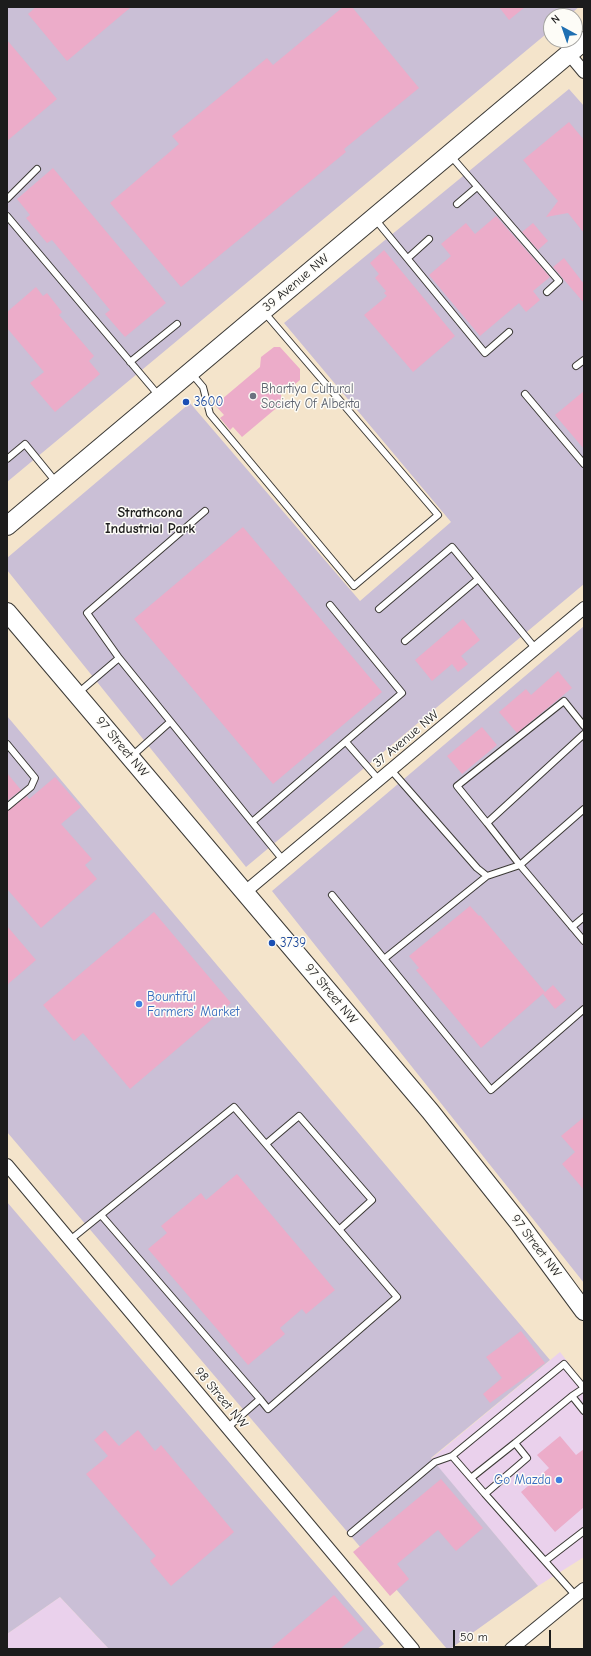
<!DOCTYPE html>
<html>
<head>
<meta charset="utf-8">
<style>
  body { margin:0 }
  #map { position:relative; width:591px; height:1656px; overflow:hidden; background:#f4e4cb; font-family:"Comic Neue",sans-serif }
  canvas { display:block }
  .frame { position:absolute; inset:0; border:8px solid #1c1c1c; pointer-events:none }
  .north { position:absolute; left:543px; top:8px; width:40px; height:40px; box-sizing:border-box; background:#fdfcf7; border:1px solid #a3a29f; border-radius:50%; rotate:320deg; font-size:11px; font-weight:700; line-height:16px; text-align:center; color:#1c1c1c }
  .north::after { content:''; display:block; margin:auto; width:14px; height:18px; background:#1f6fb2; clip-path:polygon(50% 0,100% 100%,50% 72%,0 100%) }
  .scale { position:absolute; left:453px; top:1630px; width:98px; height:18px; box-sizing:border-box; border:2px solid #1c1c1c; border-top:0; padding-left:5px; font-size:12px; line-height:14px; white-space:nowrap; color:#1c1c1c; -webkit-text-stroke:3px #fdfcf7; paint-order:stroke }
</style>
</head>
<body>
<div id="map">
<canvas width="591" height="1656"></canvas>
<div class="frame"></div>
<div class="north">N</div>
<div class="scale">50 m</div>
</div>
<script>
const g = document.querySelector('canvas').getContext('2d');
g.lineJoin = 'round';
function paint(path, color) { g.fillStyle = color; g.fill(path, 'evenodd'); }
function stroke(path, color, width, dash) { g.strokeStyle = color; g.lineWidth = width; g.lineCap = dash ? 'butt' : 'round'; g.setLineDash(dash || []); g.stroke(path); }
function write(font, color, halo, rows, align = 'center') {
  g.font = font + ' "Comic Neue",sans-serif'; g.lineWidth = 3; g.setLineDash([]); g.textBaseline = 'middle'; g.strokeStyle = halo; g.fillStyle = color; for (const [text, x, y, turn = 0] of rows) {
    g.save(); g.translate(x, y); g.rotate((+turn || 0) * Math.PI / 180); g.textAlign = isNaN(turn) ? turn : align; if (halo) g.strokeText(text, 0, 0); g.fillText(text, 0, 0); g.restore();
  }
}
const built = new Path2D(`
  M 560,1352 L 584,1383 L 584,1557 L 538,1586 L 431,1459 Z
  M 60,1597 L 109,1649 L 7,1649 L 7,1634 Z`);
const industrial = new Path2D(`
  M 7,7 L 579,7 L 568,16 L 551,16 L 551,30 L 7,482 Z
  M 569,89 L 584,106 L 584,584 L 246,867 L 7,570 L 7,558 L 190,403 L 360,601 L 451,522 L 284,323 Z
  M 584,626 L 584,1283 L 272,891 Z
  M 7,716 L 550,1360 L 431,1458 L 538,1586 L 450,1649 L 447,1649 L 7,1132 Z
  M 7,1202 L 384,1644 L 377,1649 L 109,1649 L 60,1597 L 7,1634 Z`);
const building = new Path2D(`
  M 36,7 L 131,7 L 67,61 L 28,14 Z
  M 343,7 L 352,7 L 419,88 L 344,149 L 346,152 L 181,287 L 110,203 L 179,144 L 172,136 L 267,58 L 273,65 Z
  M 499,7 L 525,7 L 509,20 Z
  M 7,40 L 57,99 L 7,141 Z
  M 569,122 L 584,140 L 584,233 L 568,213 L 546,217 L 558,201 L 523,160 Z
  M 53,168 L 166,303 L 125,337 L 105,314 L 110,310 L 52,240 L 47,243 L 26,218 L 30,215 L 17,199 Z
  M 496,216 L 550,277 L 533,291 L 540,300 L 526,312 L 519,303 L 480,336 L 429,275 L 451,256 L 441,244 L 466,223 L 475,234 Z
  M 533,223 L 548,241 L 538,250 L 522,232 Z
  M 384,250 L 455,336 L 413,372 L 364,315 L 387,296 L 384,293 L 386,291 L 375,278 L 379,274 L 370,263 Z
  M 564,258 L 584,284 L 584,303 L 553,267 Z
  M 36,287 L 43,296 L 47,293 L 62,312 L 59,315 L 94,356 L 89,361 L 100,374 L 55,412 L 30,383 L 44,372 L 7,328 L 7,312 Z
  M 274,347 L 280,347 L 300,369 L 300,380 L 289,389 L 282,388 L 280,405 L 242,437 L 233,427 L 230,430 L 220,418 L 224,415 L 215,405 L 260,367 L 261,357 Z
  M 584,391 L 584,449 L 555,415 Z
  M 243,527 L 382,692 L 273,784 L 134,619 Z
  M 463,619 L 480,640 L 461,656 L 468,664 L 458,672 L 452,664 L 432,681 L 415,660 Z
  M 558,671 L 572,688 L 517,733 L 499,712 L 526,689 L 531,695 Z
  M 482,727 L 497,745 L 462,774 L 447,756 Z
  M 7,773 L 21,790 L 7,801 Z
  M 55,777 L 81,807 L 61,824 L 92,859 L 85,865 L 97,879 L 41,928 L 7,889 L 7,811 L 27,796 L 29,799 Z
  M 470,906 L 479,916 L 480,915 L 545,992 L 481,1048 L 416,970 L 419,968 L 409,956 Z
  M 154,912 L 231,1003 L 130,1089 L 83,1033 L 74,1041 L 43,1005 Z
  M 7,926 L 36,960 L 7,985 Z
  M 553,985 L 566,1000 L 555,1009 L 543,994 Z
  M 584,1117 L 584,1190 L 562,1164 L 575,1152 L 561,1136 Z
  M 237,1174 L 335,1290 L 306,1314 L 302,1309 L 280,1328 L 285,1334 L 248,1365 L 148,1249 L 167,1233 L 161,1226 L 201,1193 L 206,1200 Z
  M 521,1331 L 545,1363 L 490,1403 L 483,1394 L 502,1378 L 486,1357 Z
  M 105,1430 L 119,1446 L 138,1430 L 155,1451 L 161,1445 L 234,1532 L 171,1586 L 150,1561 L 156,1556 L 86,1474 L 108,1456 L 94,1440 Z
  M 560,1436 L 576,1455 L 584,1449 L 584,1507 L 555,1532 L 521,1492 L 549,1468 L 537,1455 Z
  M 441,1479 L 483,1528 L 456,1551 L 438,1530 L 397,1564 L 409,1579 L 390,1596 L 353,1552 Z
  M 334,1595 L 364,1629 L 340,1649 L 270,1649 Z`);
const lane = new Path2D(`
  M 450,155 L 559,281 L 547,292
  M 7,199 L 37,169
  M 457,204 L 477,187
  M 7,216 L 160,397
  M 375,219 L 485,353 L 509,332
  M 408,258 L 429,239
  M 130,362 L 177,324
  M 576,366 L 584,360
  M 192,374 L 203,387 L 210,414 L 354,586 L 438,515 L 264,312
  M 525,394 L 584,464
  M 7,459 L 25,444 L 56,482
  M 379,609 L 452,547 L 535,648
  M 405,641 L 478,579
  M 119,658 L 252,822 L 402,693 L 330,605
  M 78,693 L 119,658 L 87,613 L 205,511
  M 584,726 L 564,701 L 457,786 L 487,823 L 584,734
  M 346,742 L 379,780
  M 7,744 L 35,778 L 31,787 L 7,807
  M 132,756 L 170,722
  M 391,770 L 477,868 L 487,876
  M 252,822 L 283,860
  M 487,823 L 520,865 L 584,809
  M 332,895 L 491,1090 L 584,1009
  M 572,927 L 584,917
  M 384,959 L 487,876 L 520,865 L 584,941
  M 266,1144 L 299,1116 L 372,1200 L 340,1229
  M 101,1215 L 260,1399
  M 70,1240 L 234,1107 L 397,1297 L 268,1409 L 260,1399 L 227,1428
  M 584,1388 L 564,1364 L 452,1456 L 485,1494 L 527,1458 L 515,1443 L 572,1396 L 584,1388
  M 572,1396 L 584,1411
  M 471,1478 L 515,1443
  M 485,1494 L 576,1596
  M 351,1533 L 435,1462 L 452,1456
  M 545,1561 L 584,1531`);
const street = new Path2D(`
  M 569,54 L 584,72
  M 245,892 L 584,608
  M 7,1165 L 413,1649
  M 511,1649 L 584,1589`);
const secondary = new Path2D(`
  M 7,526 L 584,41
  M 7,612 L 430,1111 L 519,1223 L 584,1311`);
const markers = [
  [253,396,4,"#6b7280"],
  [186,402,4,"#1a4fb4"],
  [272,943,4,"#1a4fb4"],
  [139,1004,4,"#3f7fe0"],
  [559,1480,4,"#3f7fe0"]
];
const streetNames = [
  ["39 Avenue NW",296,283,-40],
  ["37 Avenue NW",406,739,-40],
  ["97 Street NW",122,747,50],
  ["97 Street NW",331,994,50],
  ["97 Street NW",536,1246,53],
  ["98 Street NW",221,1398,50]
];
const worshipNames = [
  ["Bhartiya Cultural",261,389],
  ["Society Of Alberta",261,404]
];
const transitNames = [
  ["3600",194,402],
  ["3739",280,943]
];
const shopNames = [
  ["Bountiful",147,997],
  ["Farmers' Market",147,1012],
  ["Go Mazda",551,1480,"right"]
];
const neighbourhoodNames = [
  ["Strathcona",150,513],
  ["Industrial Park",150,529]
];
paint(built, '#ead1ec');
paint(industrial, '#cabfd6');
paint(building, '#ecacc9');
stroke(lane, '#3c3a36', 8);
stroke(street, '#3c3a36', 14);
stroke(secondary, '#3c3a36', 20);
stroke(lane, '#fff', 6);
stroke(street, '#fff', 12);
stroke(secondary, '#fff', 18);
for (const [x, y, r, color] of markers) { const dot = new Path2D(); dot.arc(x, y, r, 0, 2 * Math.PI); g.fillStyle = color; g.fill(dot); stroke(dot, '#fdfcf7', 1.5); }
write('13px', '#1c1c1c', '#fdfcf7', streetNames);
write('13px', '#5b616d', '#fdfcf7', worshipNames, 'left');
write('13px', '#164399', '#fdfcf7', transitNames, 'left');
write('13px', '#366cbe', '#fdfcf7', shopNames, 'left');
write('bold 14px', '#1c1c1c', '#fdfcf7', neighbourhoodNames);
</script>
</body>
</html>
